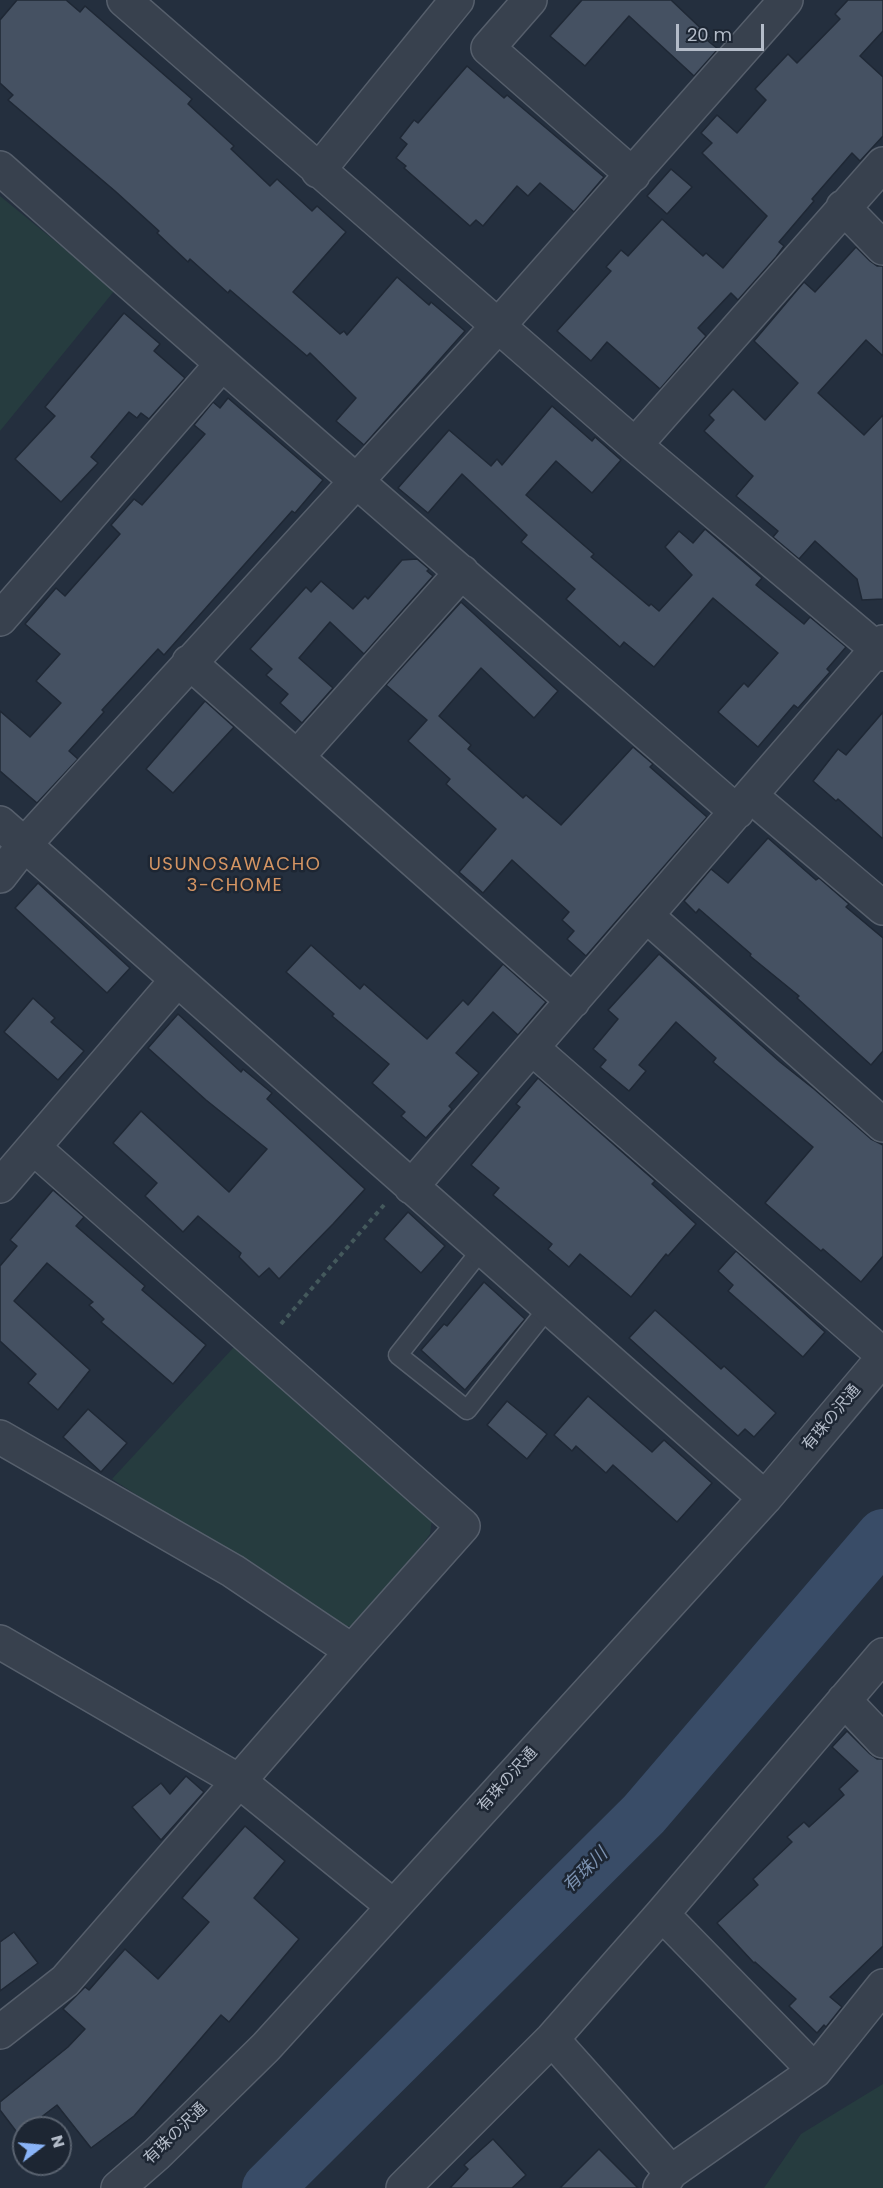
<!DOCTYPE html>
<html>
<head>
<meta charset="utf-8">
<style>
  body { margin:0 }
  #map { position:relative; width:883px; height:2188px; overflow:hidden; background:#242f3e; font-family:Poppins,sans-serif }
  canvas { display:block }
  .north { position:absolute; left:12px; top:2116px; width:60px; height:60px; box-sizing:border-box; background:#1d2633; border:2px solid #59626f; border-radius:50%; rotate:74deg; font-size:16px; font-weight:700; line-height:24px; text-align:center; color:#b4bcc9 }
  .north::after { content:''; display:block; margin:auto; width:21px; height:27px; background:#8ab4f8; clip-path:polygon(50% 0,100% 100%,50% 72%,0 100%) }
  .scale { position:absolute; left:676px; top:24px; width:88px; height:27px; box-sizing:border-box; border:3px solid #b4bcc9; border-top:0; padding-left:8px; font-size:18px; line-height:21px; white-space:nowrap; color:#b4bcc9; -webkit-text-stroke:4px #1d2633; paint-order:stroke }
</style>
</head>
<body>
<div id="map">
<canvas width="883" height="2188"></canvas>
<div class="north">N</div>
<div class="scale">20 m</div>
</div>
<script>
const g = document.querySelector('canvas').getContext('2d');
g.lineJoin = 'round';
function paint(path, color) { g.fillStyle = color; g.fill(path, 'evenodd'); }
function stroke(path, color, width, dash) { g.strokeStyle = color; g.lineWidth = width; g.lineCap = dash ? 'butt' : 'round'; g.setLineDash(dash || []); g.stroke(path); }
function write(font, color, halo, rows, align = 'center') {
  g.font = font + ' Poppins,"Noto Sans JP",sans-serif'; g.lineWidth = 5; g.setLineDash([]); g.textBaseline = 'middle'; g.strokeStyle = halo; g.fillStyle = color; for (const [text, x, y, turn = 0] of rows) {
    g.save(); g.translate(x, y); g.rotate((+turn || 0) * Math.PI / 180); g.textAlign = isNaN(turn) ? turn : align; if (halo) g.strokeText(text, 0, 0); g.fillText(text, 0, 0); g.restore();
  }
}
const green = new Path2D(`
  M 0,196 L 115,290 L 0,431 Z
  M 234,1347 L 432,1519 L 430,1534 L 362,1625 L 340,1627 L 112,1479 Z
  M 883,2084 L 883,2188 L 764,2188 L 801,2134 Z`);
const river = new Path2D(`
  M 268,2188 L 644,1814 L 883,1535`);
const building = new Path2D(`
  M 17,0 L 66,0 L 80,12 L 85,6 L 192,99 L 188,104 L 234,146 L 231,149 L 270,186 L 277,179 L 312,211 L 317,206 L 346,232 L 293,292 L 340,334 L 344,331 L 347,335 L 397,277 L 429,305 L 431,302 L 465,331 L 364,445 L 336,421 L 356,398 L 310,353 L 307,356 L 230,290 L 228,293 L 190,259 L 188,262 L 157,233 L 159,231 L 115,191 L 8,100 L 13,95 L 0,83 L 0,20 Z
  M 582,0 L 671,0 L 711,38 L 708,41 L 718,49 L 694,76 L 629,16 L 585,66 L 550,36 Z
  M 848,0 L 883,0 L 883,31 L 860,56 L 883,77 L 883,136 L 860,161 L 852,153 L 812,199 L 814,201 L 779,242 L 784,246 L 776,257 L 738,300 L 731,293 L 698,328 L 706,336 L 660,389 L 607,342 L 591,361 L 557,331 L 611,271 L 606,267 L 621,250 L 628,256 L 662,219 L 703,256 L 706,253 L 723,268 L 767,216 L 702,153 L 712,143 L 701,133 L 717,115 L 737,133 L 766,100 L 755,89 L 788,54 L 797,63 L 840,19 L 835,14 Z
  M 467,66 L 504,98 L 507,95 L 604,177 L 574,212 L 540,183 L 528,196 L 517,186 L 483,226 L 476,220 L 470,226 L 404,168 L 406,166 L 396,158 L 407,144 L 400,138 L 414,120 L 418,123 Z
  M 671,169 L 692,187 L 667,214 L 647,196 Z
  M 856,247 L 870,261 L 877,266 L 883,266 L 883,356 L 866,340 L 818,393 L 864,435 L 883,415 L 883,599 L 862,600 L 857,579 L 815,541 L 799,559 L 773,537 L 778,531 L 736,496 L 753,476 L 704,431 L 714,420 L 709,415 L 733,389 L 765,420 L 798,383 L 754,341 L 804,282 L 815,292 Z
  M 124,313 L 160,344 L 154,351 L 185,378 L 149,419 L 141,413 L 137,418 L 129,412 L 91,457 L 98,463 L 61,502 L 15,459 L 55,416 L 45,407 Z
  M 228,398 L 323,480 L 295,513 L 292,511 L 164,655 L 158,649 L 102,710 L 104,712 L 69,751 L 78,759 L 37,803 L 0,771 L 0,711 L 30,737 L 61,703 L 36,681 L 60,654 L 25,624 L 56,588 L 65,596 L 120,534 L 111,525 L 134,499 L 142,505 L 205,434 L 194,425 L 213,402 L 220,408 Z
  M 552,406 L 592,441 L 595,437 L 621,460 L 592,493 L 556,461 L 526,495 L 594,554 L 591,557 L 649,606 L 651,604 L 659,611 L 692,575 L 665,547 L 679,531 L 693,543 L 705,529 L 762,578 L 756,585 L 804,624 L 810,617 L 846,647 L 827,669 L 830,672 L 798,708 L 794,705 L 758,747 L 718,712 L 744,683 L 748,687 L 778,653 L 713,598 L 654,667 L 624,642 L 620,647 L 566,599 L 575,589 L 521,542 L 527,535 L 462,474 L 428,513 L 398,488 L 449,430 L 491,466 L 497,459 L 502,465 Z
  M 417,559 L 429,569 L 427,571 L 433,576 L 364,654 L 330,622 L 299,658 L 333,688 L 302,723 L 280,703 L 288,694 L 266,675 L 272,669 L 250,649 L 306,587 L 311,592 L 321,581 L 353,609 L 365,596 L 368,599 L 402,560 Z
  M 461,602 L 558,691 L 534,718 L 481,668 L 439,716 L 471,745 L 468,749 L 523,798 L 526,795 L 561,825 L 633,747 L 653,764 L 650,767 L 707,817 L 586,956 L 567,939 L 574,931 L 562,920 L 569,912 L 512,860 L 483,893 L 459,872 L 496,829 L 446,784 L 450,779 L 408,741 L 427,720 L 386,685 Z
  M 205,701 L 234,727 L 173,793 L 146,769 Z
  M 883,712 L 883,839 L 838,799 L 836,801 L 813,781 L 838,749 L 846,755 Z
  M 768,838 L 816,880 L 819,878 L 849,904 L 846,907 L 883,938 L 883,1051 L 871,1065 L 797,998 L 799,996 L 750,956 L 751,954 L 699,909 L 696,913 L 684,901 L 711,869 L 728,883 Z
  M 38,883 L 130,968 L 107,993 L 15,908 Z
  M 311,945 L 360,989 L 364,984 L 427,1039 L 463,1000 L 468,1005 L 503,964 L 546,1002 L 518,1035 L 493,1012 L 456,1053 L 479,1073 L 449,1106 L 452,1109 L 426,1138 L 401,1116 L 405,1112 L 372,1083 L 389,1064 L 332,1016 L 334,1014 L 286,972 Z
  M 659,954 L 780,1062 L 814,1089 L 871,1139 L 883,1145 L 883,1256 L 861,1282 L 823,1249 L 821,1251 L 765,1203 L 813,1147 L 713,1062 L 716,1058 L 676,1022 L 639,1065 L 646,1071 L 629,1091 L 600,1067 L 606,1060 L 593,1049 L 618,1019 L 608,1010 Z
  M 33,998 L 55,1018 L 51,1022 L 84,1051 L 58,1080 L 4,1032 Z
  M 178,1014 L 241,1072 L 243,1069 L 272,1093 L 267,1099 L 365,1189 L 333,1224 L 279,1279 L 269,1268 L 259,1277 L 239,1257 L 241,1253 L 198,1216 L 183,1232 L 145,1196 L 157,1183 L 113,1143 L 141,1111 L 229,1192 L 267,1149 L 206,1100 L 148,1048 Z
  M 538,1078 L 655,1181 L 652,1184 L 696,1224 L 668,1256 L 666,1254 L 631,1297 L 580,1254 L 569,1267 L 548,1249 L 552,1244 L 493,1195 L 499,1188 L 471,1165 L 520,1107 L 516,1104 Z
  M 53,1190 L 84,1217 L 76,1226 L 145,1286 L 142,1290 L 206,1345 L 173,1384 L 101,1322 L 104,1319 L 89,1305 L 93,1302 L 47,1263 L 14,1301 L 90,1370 L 58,1410 L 28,1383 L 36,1374 L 0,1341 L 0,1266 L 17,1246 L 10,1240 Z
  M 408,1212 L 445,1246 L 421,1273 L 384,1239 Z
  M 736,1251 L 825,1332 L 803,1357 L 728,1291 L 733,1285 L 718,1271 Z
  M 484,1282 L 525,1319 L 465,1390 L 421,1350 L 444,1324 L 447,1326 Z
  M 655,1310 L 721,1369 L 724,1366 L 776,1413 L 754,1437 L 745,1429 L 738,1436 L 629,1338 Z
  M 588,1396 L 652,1452 L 664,1440 L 712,1483 L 677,1522 L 613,1465 L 606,1473 L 576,1446 L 572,1451 L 554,1435 Z
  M 507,1401 L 547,1434 L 527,1459 L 487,1425 Z
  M 88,1409 L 127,1443 L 101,1472 L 63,1437 Z
  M 847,1731 L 870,1754 L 877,1759 L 883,1759 L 883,1946 L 830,1997 L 842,2007 L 826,2027 L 824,2025 L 817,2033 L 789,2006 L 796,1999 L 755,1962 L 754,1963 L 717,1923 L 758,1885 L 753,1879 L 792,1842 L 787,1837 L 804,1822 L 809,1827 L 844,1795 L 839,1789 L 858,1771 L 832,1747 Z
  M 186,1776 L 204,1792 L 161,1840 L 132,1807 L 161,1783 L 170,1794 Z
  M 245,1826 L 285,1861 L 254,1898 L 299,1939 L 229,2022 L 221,2015 L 134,2116 L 91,2148 L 57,2105 L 27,2128 L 24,2128 L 24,2131 L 19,2135 L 0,2110 L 0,2102 L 68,2047 L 85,2029 L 63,2009 L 85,1987 L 89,1990 L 125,1949 L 158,1979 L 209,1922 L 182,1898 Z
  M 14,1932 L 38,1963 L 0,1991 L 0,1942 Z
  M 493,2139 L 526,2175 L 512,2188 L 450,2188 L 468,2169 L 464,2165 Z
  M 599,2149 L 638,2188 L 560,2188 Z`);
const path = new Path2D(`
  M 281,1324 L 384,1205`);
const lane = new Path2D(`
  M 482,1249 L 398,1355 L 467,1410 L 548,1308`);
const street = new Path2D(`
  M 124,0 L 635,445 L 883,654
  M 530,0 L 488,48 L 633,175
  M 0,168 C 244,385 491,598 737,812
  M 318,171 L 457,0
  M 843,207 L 883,248
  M 635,445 L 883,164
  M 0,619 L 221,365
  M 189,662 L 573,1001
  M 297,757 L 462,572
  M 751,796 L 883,908
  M 0,823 L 765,1498
  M 0,876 L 24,845 L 498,326 L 786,0
  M 647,916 L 883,1125
  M 532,1048 L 883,1355
  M 0,1186 L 177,980
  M 411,1187 L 883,642
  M 0,1437 L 233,1571 L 352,1651
  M 0,1642 L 239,1781 L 393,1906
  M 844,1700 L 883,1741
  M 662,1914 L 815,2071
  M 0,2032 L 65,1981 L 352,1651 L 463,1526 L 34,1148
  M 552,2039 L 671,2172
  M 118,2188 L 157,2154 L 266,2047 L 765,1498 L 883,1358
  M 403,2188 L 552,2039 L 662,1914 L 883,1655
  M 660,2188 L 671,2172 L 815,2071 L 883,1986`);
const streetNames = [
  ["有珠の沢通",832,1418,-50],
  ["有珠の沢通",508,1780,-48],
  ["有珠の沢通",176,2134,-44]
];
const neighbourhoodNames = [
  ["USUNOSAWACHO",235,865],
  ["3-CHOME",235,886]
];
const waterNames = [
  ["有珠川",586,1871,-45]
];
paint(green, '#263c3f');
stroke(river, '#394c67', 52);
paint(building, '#455162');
stroke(building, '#1f2835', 1.5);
stroke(lane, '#565f6c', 21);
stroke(street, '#565f6c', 36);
stroke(path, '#44595c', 4, [4.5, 4.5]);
stroke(lane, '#38414e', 18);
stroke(street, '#38414e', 33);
write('16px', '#b4bcc9', '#1d2633', streetNames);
g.letterSpacing = '1.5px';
write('18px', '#d59563', '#1d2633', neighbourhoodNames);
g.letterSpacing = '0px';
write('italic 18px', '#7c92b1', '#1d2633', waterNames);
</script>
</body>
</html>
